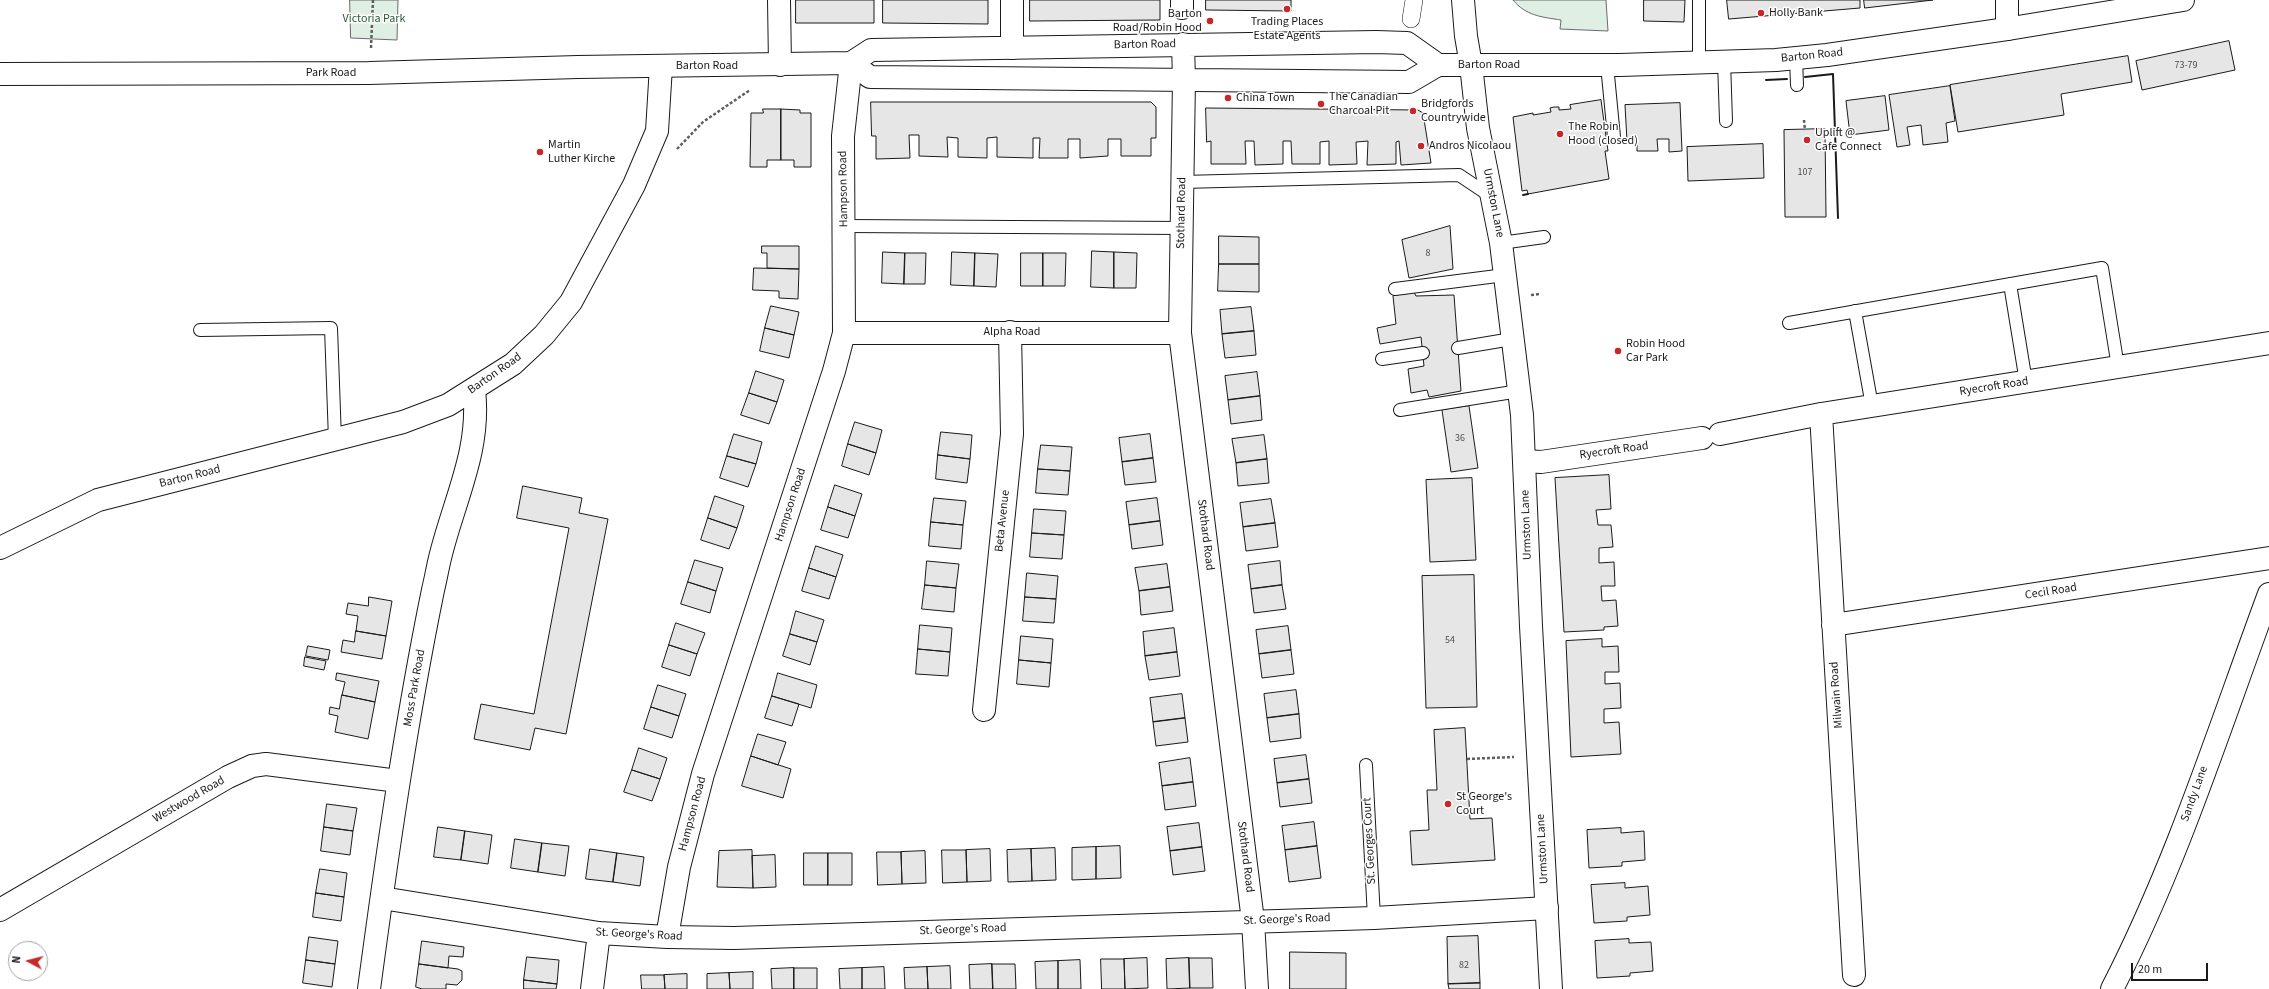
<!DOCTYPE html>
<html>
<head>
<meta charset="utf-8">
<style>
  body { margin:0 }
  #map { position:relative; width:2269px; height:989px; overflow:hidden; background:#fff; font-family:"Source Sans 3",sans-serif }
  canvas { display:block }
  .north { position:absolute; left:8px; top:941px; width:40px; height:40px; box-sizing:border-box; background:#fff; border:1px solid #a3a3a3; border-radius:50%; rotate:277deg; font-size:11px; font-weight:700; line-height:16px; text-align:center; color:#1a1a1a }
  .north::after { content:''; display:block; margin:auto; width:14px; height:18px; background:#c62828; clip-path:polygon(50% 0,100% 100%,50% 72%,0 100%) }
  .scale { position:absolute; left:2131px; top:963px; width:77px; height:18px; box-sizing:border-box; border:2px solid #1a1a1a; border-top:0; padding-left:5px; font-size:12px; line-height:14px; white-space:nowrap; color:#1a1a1a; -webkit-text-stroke:3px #fff; paint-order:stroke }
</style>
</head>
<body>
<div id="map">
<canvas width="2269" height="989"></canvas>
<div class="north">N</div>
<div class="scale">20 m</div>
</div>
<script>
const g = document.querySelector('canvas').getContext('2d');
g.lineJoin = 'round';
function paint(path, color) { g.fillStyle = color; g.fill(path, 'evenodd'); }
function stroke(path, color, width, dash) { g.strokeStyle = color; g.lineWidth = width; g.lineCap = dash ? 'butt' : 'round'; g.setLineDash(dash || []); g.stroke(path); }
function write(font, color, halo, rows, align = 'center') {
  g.font = font + ' "Source Sans 3",sans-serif'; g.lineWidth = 3; g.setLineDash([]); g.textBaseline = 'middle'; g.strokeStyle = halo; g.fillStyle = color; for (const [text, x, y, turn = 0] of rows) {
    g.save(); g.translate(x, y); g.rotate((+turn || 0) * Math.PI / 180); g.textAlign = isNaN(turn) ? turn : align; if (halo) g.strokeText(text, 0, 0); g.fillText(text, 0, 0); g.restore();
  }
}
const green = new Path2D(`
  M 350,0 L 398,0 L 397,40 L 351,38 Z
  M 1513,0 L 1606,0 L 1608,31 L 1560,29 L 1561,20 C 1542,17 1526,16 1513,0 Z`);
const building = new Path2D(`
  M 796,0 L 874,0 L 874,23 L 796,23 Z
  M 883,0 L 988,0 L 988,24 L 883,23 Z
  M 1030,0 L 1160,0 L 1160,20 L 1030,21 Z
  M 1206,0 L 1291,0 L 1291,11 L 1206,10 Z
  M 1644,0 L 1685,0 L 1684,22 L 1644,21 Z
  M 1727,0 L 1860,0 L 1860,8 L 1729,19 Z
  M 1864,0 L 1933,0 L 1865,8 Z
  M 2229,41 L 2235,70 L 2142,90 L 2136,61 Z
  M 2128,56 L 2132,82 L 2061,94 L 2064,115 L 1958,132 L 1950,85 Z
  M 1950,86 L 1955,121 L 1946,123 L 1948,142 L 1923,145 L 1921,125 L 1907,127 L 1910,145 L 1897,147 L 1889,95 Z
  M 1885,96 L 1889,130 L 1850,135 L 1846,101 Z
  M 1601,100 L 1608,151 L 1605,151 L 1609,179 L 1528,194 L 1527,190 L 1522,191 L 1513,117 L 1533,113 L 1533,115 L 1551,112 L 1550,108 L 1554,107 L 1559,107 L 1559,110 L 1571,109 L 1570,105 Z
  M 871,102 L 1151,102 L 1156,107 L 1156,138 L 1151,138 L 1151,156 L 1121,156 L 1121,139 L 1108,139 L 1108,156 L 1080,158 L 1080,139 L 1068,139 L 1068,158 L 1039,158 L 1040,138 L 1033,138 L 1033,158 L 997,157 L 997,137 L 987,138 L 987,158 L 958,157 L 958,138 L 947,137 L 948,157 L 919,156 L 919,135 L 909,135 L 910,158 L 876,159 L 876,136 L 872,136 Z
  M 1680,103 L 1682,151 L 1669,152 L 1669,139 L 1657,139 L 1658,151 L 1637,151 L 1637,140 L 1627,141 L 1625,105 Z
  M 1206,108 L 1418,110 L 1423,113 L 1431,163 L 1401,165 L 1399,141 L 1396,142 L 1396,164 L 1367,165 L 1368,141 L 1356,142 L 1357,164 L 1329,165 L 1329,141 L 1320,142 L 1320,164 L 1292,164 L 1291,141 L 1283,141 L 1283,164 L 1255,165 L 1254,141 L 1245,141 L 1246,164 L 1211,164 L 1211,141 L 1207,142 Z
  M 763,109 L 781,109 L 781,160 L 767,160 L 767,167 L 750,167 L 751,113 L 763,113 Z
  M 781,109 L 800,110 L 800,113 L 811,113 L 811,167 L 794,167 L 794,160 L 781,160 Z
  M 1825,129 L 1826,217 L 1785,217 L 1784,130 Z
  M 1763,144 L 1764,178 L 1688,181 L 1687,147 Z
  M 1450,226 L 1453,269 L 1409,278 L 1402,240 Z
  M 1219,236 L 1259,237 L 1259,264 L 1219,264 Z
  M 762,246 L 799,246 L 799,269 L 767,268 L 767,253 L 762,253 Z
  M 1092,251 L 1114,252 L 1114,288 L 1091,287 Z
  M 883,252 L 905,253 L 904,284 L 882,283 Z
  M 952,252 L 975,253 L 974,286 L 951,285 Z
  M 1114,252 L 1137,253 L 1136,288 L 1114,288 Z
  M 905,253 L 926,253 L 925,284 L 904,284 Z
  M 975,253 L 998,254 L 996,287 L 974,286 Z
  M 1021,253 L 1043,253 L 1043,286 L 1021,286 Z
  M 1043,253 L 1066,253 L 1065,286 L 1043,286 Z
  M 1219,264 L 1259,264 L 1259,292 L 1218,291 Z
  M 754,268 L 799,269 L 798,299 L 779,298 L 779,291 L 753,290 Z
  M 1414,292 L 1416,296 L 1454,295 L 1461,391 L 1429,397 L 1427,390 L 1411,393 L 1408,369 L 1424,366 L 1421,337 L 1380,344 L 1377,328 L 1396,324 L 1393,296 Z
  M 771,306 L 799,312 L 794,335 L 765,328 Z
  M 1251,307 L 1254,331 L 1222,334 L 1220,310 Z
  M 765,328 L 794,335 L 789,358 L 760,351 Z
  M 1254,331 L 1256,355 L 1225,358 L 1222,334 Z
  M 756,371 L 784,380 L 777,402 L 749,393 Z
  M 1257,372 L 1260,396 L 1228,400 L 1225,376 Z
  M 749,393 L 777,402 L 769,424 L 741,415 Z
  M 1260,396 L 1262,420 L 1231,424 L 1228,400 Z
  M 1469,406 L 1478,468 L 1451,472 L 1442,410 Z
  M 855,422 L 882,430 L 876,453 L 848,444 Z
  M 941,432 L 972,435 L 970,459 L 938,455 Z
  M 734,434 L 762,442 L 756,464 L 727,456 Z
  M 1150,434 L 1153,458 L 1122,462 L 1119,438 Z
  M 1264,435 L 1267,459 L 1236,463 L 1232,439 Z
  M 848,444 L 876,453 L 869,475 L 842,466 Z
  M 1041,445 L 1072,447 L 1070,471 L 1038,469 Z
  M 938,455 L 970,459 L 967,483 L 936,479 Z
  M 727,456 L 756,464 L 748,487 L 720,478 Z
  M 1153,458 L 1156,482 L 1125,485 L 1122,462 Z
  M 1267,459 L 1269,483 L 1238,486 L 1236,463 Z
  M 1038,469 L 1070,471 L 1068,495 L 1036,493 Z
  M 1609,475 L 1611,509 L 1596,510 L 1598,525 L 1611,525 L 1613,547 L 1599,548 L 1599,563 L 1614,562 L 1615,586 L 1601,586 L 1602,601 L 1616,600 L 1618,626 L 1604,627 L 1604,630 L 1564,632 L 1555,478 Z
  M 1472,478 L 1476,560 L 1430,562 L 1426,480 Z
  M 835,485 L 862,494 L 855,516 L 828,507 Z
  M 523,486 L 582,498 L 579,513 L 608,519 L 566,734 L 535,728 L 530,750 L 474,739 L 481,704 L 534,714 L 569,528 L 517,518 Z
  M 715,496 L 744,506 L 737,528 L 708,518 Z
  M 934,498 L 966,501 L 963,525 L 931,522 Z
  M 1157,498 L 1160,521 L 1129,525 L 1126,502 Z
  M 1271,499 L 1275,523 L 1243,527 L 1240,503 Z
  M 828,507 L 855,516 L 848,538 L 821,530 Z
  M 1034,509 L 1066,511 L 1064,535 L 1032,533 Z
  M 708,518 L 737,528 L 729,549 L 701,540 Z
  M 1160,521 L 1163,545 L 1132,549 L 1129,525 Z
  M 931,522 L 963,525 L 961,549 L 929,546 Z
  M 1275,523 L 1278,547 L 1246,551 L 1243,527 Z
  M 1032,533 L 1064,535 L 1062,559 L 1030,557 Z
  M 816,546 L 843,555 L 836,577 L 809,568 Z
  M 695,560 L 723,568 L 716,591 L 688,582 Z
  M 927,561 L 959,564 L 956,588 L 925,585 Z
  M 1280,561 L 1282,585 L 1251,589 L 1248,565 Z
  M 1167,564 L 1170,587 L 1139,591 L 1135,568 Z
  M 809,568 L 836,577 L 829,599 L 802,591 Z
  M 1027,573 L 1058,576 L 1056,599 L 1025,597 Z
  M 1474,575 L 1477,707 L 1426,708 L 1422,576 Z
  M 688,582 L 716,591 L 710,613 L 681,604 Z
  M 925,585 L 956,588 L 954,612 L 922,609 Z
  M 1282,585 L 1286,609 L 1254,613 L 1251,589 Z
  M 1170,587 L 1173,611 L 1141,615 L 1139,591 Z
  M 369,597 L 392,601 L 386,636 L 356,631 L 358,616 L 346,614 L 348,603 L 368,606 Z
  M 1025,597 L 1056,599 L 1054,623 L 1023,621 Z
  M 796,611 L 824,620 L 817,642 L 790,634 Z
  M 676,623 L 705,633 L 697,654 L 669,645 Z
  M 920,625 L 952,628 L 950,652 L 918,649 Z
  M 1288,626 L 1291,650 L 1259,654 L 1256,630 Z
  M 1174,628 L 1177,652 L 1145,656 L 1143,632 Z
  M 356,631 L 386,636 L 382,659 L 341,652 L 343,640 L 354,642 Z
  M 790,634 L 817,642 L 810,665 L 783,656 Z
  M 1021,636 L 1053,639 L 1051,663 L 1019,660 Z
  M 1602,639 L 1602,647 L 1618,646 L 1619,672 L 1605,672 L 1605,684 L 1620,683 L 1621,708 L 1604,709 L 1604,723 L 1619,722 L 1621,754 L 1571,757 L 1566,641 Z
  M 669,645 L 697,654 L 690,676 L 662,667 Z
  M 308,646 L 330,650 L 328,660 L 306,656 Z
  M 918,649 L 950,652 L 948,676 L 916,674 Z
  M 1291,650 L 1294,674 L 1262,678 L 1259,654 Z
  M 1177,652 L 1180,676 L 1149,680 L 1145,656 Z
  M 305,657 L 326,661 L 324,670 L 304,666 Z
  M 1019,660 L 1051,663 L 1049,687 L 1017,684 Z
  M 337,673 L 379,681 L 375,702 L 342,695 L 345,682 L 336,680 Z
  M 778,673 L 817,685 L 811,708 L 772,696 Z
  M 658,685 L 686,694 L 679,716 L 651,707 Z
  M 1296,690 L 1299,714 L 1267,718 L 1264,694 Z
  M 1182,694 L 1185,718 L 1153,722 L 1150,698 Z
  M 342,695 L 375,702 L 368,739 L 335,732 L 338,716 L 329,714 L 330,707 L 339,709 Z
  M 772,696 L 799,704 L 792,726 L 765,718 Z
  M 651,707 L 679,716 L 672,738 L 644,729 Z
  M 1299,714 L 1301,738 L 1270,742 L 1267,718 Z
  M 1185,718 L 1188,742 L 1156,746 L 1153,722 Z
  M 1465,728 L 1470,819 L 1492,818 L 1495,860 L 1412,865 L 1410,831 L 1429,830 L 1427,790 L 1437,790 L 1434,730 Z
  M 758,734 L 786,742 L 778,765 L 751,756 Z
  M 639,748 L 667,758 L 660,779 L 632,770 Z
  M 1306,755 L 1309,779 L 1277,783 L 1274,759 Z
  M 751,756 L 791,769 L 783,798 L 742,786 Z
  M 1190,758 L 1193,782 L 1162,786 L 1159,763 Z
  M 632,770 L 660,779 L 652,801 L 624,792 Z
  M 1309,779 L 1312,803 L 1280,807 L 1277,783 Z
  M 1193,782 L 1196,806 L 1165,810 L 1162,786 Z
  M 327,804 L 357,808 L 353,831 L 324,827 Z
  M 1314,822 L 1317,846 L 1285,850 L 1282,826 Z
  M 1199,823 L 1202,847 L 1170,851 L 1167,827 Z
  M 324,827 L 353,831 L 350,855 L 321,851 Z
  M 438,827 L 465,831 L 461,860 L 434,857 Z
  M 1621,828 L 1621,833 L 1644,831 L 1645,860 L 1622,862 L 1622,866 L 1589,868 L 1587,830 Z
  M 465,831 L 492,835 L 488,864 L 461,860 Z
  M 515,839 L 542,843 L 538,872 L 511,868 Z
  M 542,843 L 569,846 L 565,876 L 538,872 Z
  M 1120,846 L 1121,878 L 1096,879 L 1096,847 Z
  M 1317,846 L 1321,878 L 1289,882 L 1285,850 Z
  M 1096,847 L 1096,879 L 1072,880 L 1072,848 Z
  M 1202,847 L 1205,871 L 1173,875 L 1170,851 Z
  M 1055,848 L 1056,880 L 1032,881 L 1031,849 Z
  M 590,849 L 617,853 L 613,882 L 586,879 Z
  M 990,849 L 991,881 L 967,882 L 966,850 Z
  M 1031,849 L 1032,881 L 1008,882 L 1007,850 Z
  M 752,850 L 753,888 L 717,887 L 719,851 Z
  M 942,850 L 966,850 L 967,882 L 943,883 Z
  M 925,851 L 926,883 L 902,884 L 901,852 Z
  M 877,852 L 901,852 L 902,884 L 878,885 Z
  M 617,853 L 644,857 L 640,886 L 613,882 Z
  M 804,853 L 828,853 L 828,885 L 804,885 Z
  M 828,853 L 852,853 L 852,885 L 828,885 Z
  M 775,855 L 776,887 L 753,888 L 752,856 Z
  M 320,869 L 347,873 L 344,897 L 316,893 Z
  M 1625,883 L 1625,888 L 1648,886 L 1650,915 L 1627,917 L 1627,921 L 1594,923 L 1591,885 Z
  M 316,893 L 344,897 L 341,921 L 313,917 Z
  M 1478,936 L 1480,983 L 1448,984 L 1447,937 Z
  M 309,937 L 338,941 L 335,964 L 306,960 Z
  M 1629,939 L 1629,943 L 1651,942 L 1653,971 L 1630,973 L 1630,976 L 1597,978 L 1595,941 Z
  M 422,941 L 464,947 L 463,957 L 449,956 L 448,968 L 419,964 Z
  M 1290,952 L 1346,953 L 1346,989 L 1290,989 Z
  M 527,957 L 559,960 L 557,984 L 524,980 Z
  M 1147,958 L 1148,988 L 1125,989 L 1124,959 Z
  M 1189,958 L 1190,988 L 1167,989 L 1166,959 Z
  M 1189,958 L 1212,958 L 1213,988 L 1190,988 Z
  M 1101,959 L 1124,959 L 1125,989 L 1102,989 Z
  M 306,960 L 335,964 L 332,987 L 303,983 Z
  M 1080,960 L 1081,989 L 1058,989 L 1058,961 Z
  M 1058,961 L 1058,989 L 1036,989 L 1035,962 Z
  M 419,964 L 458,969 L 462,971 L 462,980 L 457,985 L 446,984 L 446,989 L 422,989 L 416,987 Z
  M 992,964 L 993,989 L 970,989 L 969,965 Z
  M 992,964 L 1015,964 L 1016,989 L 993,989 Z
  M 950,966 L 951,989 L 928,989 L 927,967 Z
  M 884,967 L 885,989 L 862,989 L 862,968 Z
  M 927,967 L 928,989 L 905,989 L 904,968 Z
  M 794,968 L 794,989 L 772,989 L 771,969 Z
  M 794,968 L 817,968 L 817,989 L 794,989 Z
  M 862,968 L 862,989 L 840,989 L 839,969 Z
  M 753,972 L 753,989 L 730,989 L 729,973 Z
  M 729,973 L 730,989 L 707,989 L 707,974 Z
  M 687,974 L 687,989 L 665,989 L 664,975 Z
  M 641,975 L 664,975 L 665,989 L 642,989 Z
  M 524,980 L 557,984 L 556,989 L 524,989 Z
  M 1480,983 L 1480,989 L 1449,989 L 1448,984 Z`);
const path = new Path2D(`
  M 371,48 L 373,0
  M 1804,120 L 1805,130
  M 677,149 L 703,122 L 750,90
  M 1531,295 L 1540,294
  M 1467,759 L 1514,757`);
const service = new Path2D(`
  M 1699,0 L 1699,63
  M 1796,58 L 1797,85
  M 1724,61 L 1726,121
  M 1607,65 L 1614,137
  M 1182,182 L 1459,175 L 1492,197
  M 845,226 L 1182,228
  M 1501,243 L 1544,237
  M 2010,284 L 2026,382
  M 1395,289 L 1505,275
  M 1855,311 L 1872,406
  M 1789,323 L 2102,268 L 2118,367
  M 200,330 L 331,328 L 335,440
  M 1458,348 L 1512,339
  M 1382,359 L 1423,353
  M 1400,410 L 1519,391
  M 1366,765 L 1374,918`);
const pedestrian = new Path2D(`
  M 1411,19 L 1414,0`);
const minor = new Path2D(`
  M 779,0 L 780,65
  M 1182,8 L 1182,0
  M 2007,29 L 2007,0
  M 1012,48 L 1012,0
  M 1184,80 L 1180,333 L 1253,921 L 1257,989
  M 844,333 L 1180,333
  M 1821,414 L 1854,975
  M 1720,434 L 1821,414 L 2269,343
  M 1525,461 L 1541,462 L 1702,438
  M 1833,625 L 2269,558
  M 984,710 L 1012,434 L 1010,332
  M 382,898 L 599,933 L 667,937 L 734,938 L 1374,918 L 1547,908
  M 0,910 L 228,777 L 252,766 L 266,764 L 398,781
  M 667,937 L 679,867 L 703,774 L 834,371 L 844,333 L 843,136 L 851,63
  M 369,989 C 387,855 406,722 433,590 C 436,578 438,565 441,554 C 455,498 481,449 474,390
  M 592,989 L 599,933`);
const tertiary = new Path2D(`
  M 0,548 L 98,500 L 403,422 L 448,405 L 513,364 L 544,335 L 571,302 L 634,185 L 657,131 L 661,66
  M 2112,989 C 2177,863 2220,726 2269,594`);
const secondary = new Path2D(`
  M 1471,65 L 1478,128 L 1501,243 L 1522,415 L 1531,626 L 1551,989`);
const primary = new Path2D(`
  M 1463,0 L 1466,36 L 1471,65
  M 1183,44 L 1184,80
  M 851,63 L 870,77 L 1409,82 L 1438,65 L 1620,65 L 1776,60 L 1827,55 L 2007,29 L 2183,0
  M 0,74 L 369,73 L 578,67 L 851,63 L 871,50 L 1376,42 L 1407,43 L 1438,65`);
const wall = new Path2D(`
  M 1805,77 L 1833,74 L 1838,218
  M 1766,80 L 1787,79
  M 1523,195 L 1528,194`);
const markers = [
  [1287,9,4,"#c62828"],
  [1761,13,4,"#c62828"],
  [1210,21,4,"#c62828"],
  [1228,98,4,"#c62828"],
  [1321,104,4,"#c62828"],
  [1413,111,4,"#c62828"],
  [1560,134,4,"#c62828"],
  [1807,140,4,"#c62828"],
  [1421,146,4,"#c62828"],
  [540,152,4,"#c62828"],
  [1618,351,4,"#c62828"],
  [1448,804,4,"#c62828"]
];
const numberNames = [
  ["73-79",2186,66],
  ["107",1805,173],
  ["8",1428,254],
  ["36",1460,439],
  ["54",1450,641],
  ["82",1464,966]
];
const poiNames = [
  ["Holly Bank",1769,13],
  ["Barton",1202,14,"right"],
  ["Road/Robin Hood",1202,28,"right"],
  ["Trading Places",1287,22,"center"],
  ["Estate Agents",1287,36,"center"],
  ["The Canadian",1329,97],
  ["Charcoal Pit",1329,111],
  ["China Town",1236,98],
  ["Bridgfords",1421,104],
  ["Countrywide",1421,118],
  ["The Robin",1568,127],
  ["Hood (closed)",1568,141],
  ["Uplift @",1815,133],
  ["Cafe Connect",1815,147],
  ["Martin",548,145],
  ["Luther Kirche",548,159],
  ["Andros Nicolaou",1429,146],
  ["Robin Hood",1626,344],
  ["Car Park",1626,358],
  ["St George's",1456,797],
  ["Court",1456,811]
];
const parkNames = [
  ["Victoria Park",374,19]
];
const streetNames = [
  ["Barton Road",1145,45,-1],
  ["Barton Road",1812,56,-6],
  ["Barton Road",1489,65],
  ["Barton Road",707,66],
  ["Park Road",331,73],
  ["Hampson Road",844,189,-91],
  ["Urmston Lane",1493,203,79],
  ["Stothard Road",1182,213,-89],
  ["Alpha Road",1012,332],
  ["Barton Road",495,374,-35],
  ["Ryecroft Road",1994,387,-9],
  ["Ryecroft Road",1614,451,-8],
  ["Barton Road",190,477,-14],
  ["Hampson Road",791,505,-72],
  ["Beta Avenue",1003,521,-84],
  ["Urmston Lane",1527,525,-92],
  ["Stothard Road",1205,535,83],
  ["Cecil Road",2051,592,-9],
  ["Moss Park Road",415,688,-80],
  ["Milwain Road",1837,695,-94],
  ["Sandy Lane",2195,794,-70],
  ["Westwood Road",189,800,-30],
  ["Hampson Road",693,814,-75],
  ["St. Georges Court",1370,841,-93],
  ["Urmston Lane",1543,849,-93],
  ["Stothard Road",1245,857,83],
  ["St. George's Road",1287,920,-2],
  ["St. George's Road",963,930,-2],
  ["St. George's Road",639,935,3]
];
paint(green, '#e0efe3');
stroke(green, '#6a6a6a', 1);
paint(building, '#e6e6e6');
stroke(building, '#1a1a1a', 1);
stroke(service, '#1a1a1a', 14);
stroke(pedestrian, '#1a1a1a', 18);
stroke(minor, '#1a1a1a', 24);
stroke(tertiary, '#1a1a1a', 24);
stroke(secondary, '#1a1a1a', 24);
stroke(primary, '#1a1a1a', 24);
stroke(path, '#5f5f5f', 2.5, [3, 2]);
stroke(service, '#fff', 12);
stroke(pedestrian, '#fff', 17);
stroke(minor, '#fff', 22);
stroke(tertiary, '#fff', 22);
stroke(secondary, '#fff', 22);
stroke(primary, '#fff', 22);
stroke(wall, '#1a1a1a', 2);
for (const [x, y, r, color] of markers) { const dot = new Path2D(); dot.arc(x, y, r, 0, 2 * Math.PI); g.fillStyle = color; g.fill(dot); stroke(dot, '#fff', 1.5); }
write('10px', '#4d4d4d', null, numberNames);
write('12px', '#1a1a1a', '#fff', poiNames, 'left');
write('12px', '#2b5a34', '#fff', parkNames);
write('12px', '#1a1a1a', '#fff', streetNames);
</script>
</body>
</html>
